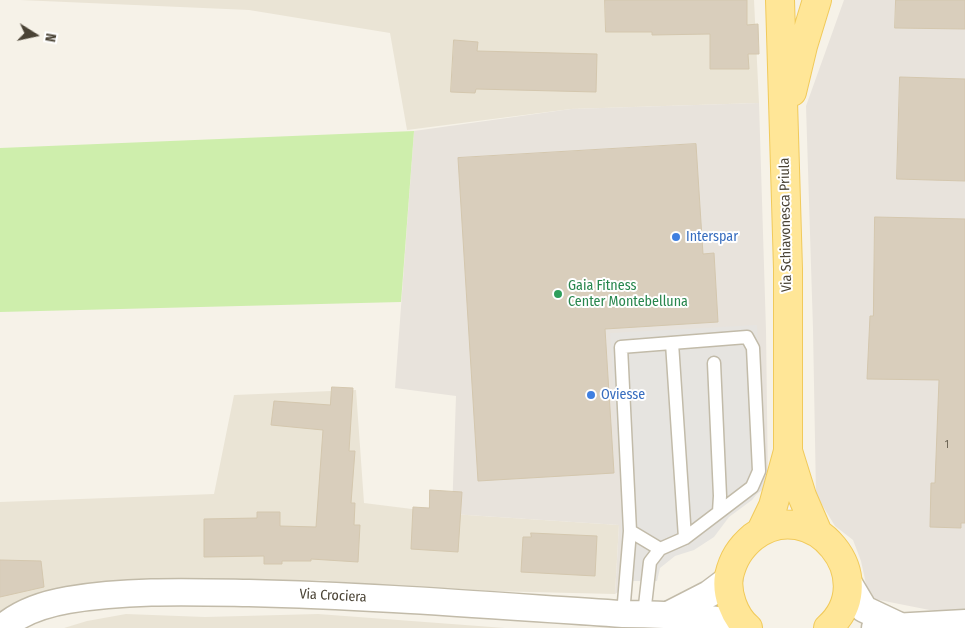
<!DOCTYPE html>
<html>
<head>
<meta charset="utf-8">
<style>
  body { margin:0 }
  #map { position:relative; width:965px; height:628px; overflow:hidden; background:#f6f2e8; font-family:"Fira Sans Condensed",sans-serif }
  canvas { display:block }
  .north { position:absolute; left:10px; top:10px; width:50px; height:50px; -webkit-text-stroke:4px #fff; paint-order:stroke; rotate:100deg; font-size:14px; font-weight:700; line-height:20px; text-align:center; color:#4a4335 }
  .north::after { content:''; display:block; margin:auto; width:18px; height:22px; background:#4a4335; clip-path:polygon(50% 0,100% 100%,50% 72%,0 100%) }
</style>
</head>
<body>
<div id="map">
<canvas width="965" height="628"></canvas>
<div class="north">N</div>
</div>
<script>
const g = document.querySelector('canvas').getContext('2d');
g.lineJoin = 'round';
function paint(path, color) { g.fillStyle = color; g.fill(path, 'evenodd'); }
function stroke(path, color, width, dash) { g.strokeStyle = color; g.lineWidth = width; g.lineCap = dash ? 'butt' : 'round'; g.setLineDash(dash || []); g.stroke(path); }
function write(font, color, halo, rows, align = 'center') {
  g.font = font + ' "Fira Sans Condensed",sans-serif'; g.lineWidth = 4; g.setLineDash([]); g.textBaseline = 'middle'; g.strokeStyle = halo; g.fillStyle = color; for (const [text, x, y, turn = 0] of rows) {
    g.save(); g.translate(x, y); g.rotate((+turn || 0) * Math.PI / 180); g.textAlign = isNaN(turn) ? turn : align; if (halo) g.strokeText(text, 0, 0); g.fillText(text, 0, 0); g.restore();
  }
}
const residential = new Path2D(`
  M 20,0 L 754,0 L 759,103 L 571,109 L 407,130 L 390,33 L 249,10 Z
  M 356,390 L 364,503 L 452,514 L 619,525 L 615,594 L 447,590 L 319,580 L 206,583 L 124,581 L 79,588 L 0,623 L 0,502 L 214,494 L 234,395 Z
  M 126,614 L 205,617 L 318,614 L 505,628 L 64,628 L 87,621 Z`);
const industrial = new Path2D(`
  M 844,0 L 965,0 L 965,617 L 869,598 L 861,561 L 853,540 L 835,526 L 816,495 L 813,329 L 806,106 Z
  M 759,103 L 766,331 L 768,486 L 615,594 L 619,525 L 452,514 L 456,396 L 395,388 L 414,131 L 571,109 Z`);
const green = new Path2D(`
  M 414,131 L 401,302 L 0,312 L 0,148 Z`);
const parking = new Path2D(`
  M 757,325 L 764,485 L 752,500 L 729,517 L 714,537 L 694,550 L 675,556 L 660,568 L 657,581 L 621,581 L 621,490 L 610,333 Z`);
const building = new Path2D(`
  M 605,0 L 747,0 L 747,25 L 758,24 L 759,54 L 748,54 L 749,69 L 710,69 L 710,34 L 652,35 L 652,32 L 606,32 Z
  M 896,0 L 965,0 L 965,29 L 895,28 Z
  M 454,40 L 478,42 L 477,51 L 597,54 L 596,92 L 476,89 L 475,93 L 451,92 Z
  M 900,77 L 965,79 L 965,181 L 897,179 Z
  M 696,144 L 703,254 L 714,253 L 718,322 L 605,329 L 614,473 L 478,481 L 458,158 Z
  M 875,217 L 965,219 L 965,523 L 961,523 L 961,528 L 930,527 L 931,483 L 935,483 L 939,380 L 867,379 L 870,316 L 873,316 Z
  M 332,387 L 353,388 L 349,451 L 355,451 L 351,503 L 355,503 L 354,525 L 360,525 L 358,562 L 311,559 L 311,561 L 282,561 L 282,564 L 264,564 L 264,556 L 204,557 L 204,519 L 257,518 L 257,512 L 280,512 L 280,526 L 316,527 L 323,430 L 271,425 L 274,401 L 330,405 Z
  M 430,490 L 462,492 L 458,552 L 411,549 L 413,507 L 429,508 Z
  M 531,533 L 597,536 L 595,576 L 521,572 L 523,537 L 531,537 Z
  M 0,560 L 41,561 L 44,587 L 0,597 Z`);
const lane = new Path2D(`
  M 672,343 L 685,538
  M 714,363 L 720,496 L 719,512
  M 630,531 L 660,549
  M 623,614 L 630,531 L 621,347 L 747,337 L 753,348 L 759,471 L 752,487 L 685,538 L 660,549 L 650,562 L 644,614`);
const street = new Path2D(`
  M 848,582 L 864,609 L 900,626
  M 670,614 L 709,594 L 729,579
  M 2,628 C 19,613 45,604 68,600 C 128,590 188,592 249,593 C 374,596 498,606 623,614 C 664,614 704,616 744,625
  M 875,628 L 965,623`);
const primary = new Path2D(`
  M 792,92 L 803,46 L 817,0
  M 788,451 L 802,496 L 818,533
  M 761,531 L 773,506 L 788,451 L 788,269 L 780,0
  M 748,628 C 734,616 726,593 729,576 C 733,559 740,548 753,537 C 812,492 883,579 828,628`);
const markers = [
  [676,237,5,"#3f7fe0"],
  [558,294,5,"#2e9e5b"],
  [591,395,5,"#3f7fe0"]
];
const numberNames = [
  ["1",947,445]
];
const streetNames = [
  ["Via Schiavonesca Priula",786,225,-91],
  ["Via Crociera",333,596,3]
];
const shopNames = [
  ["Interspar",686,237],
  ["Oviesse",601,395]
];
const leisureNames = [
  ["Gaia Fitness",568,286],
  ["Center Montebelluna",568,302]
];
paint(residential, '#eae4d5');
paint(industrial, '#e8e3dc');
paint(green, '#ceeeac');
paint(parking, '#e6e4e0');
paint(building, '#d9cebc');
stroke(building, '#d4c7ae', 1);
stroke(lane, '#c2bba9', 15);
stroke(street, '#c2bba9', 29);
stroke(primary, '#f1ca5a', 30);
stroke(lane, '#fff', 12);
stroke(street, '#fff', 26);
stroke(primary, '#ffe697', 28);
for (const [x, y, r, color] of markers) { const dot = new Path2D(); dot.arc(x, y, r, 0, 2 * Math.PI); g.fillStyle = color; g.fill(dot); stroke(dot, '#fff', 2); }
write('11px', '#6e6657', null, numberNames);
write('14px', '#4a4335', '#fff', streetNames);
write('14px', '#366cbe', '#fff', shopNames, 'left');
write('14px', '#27864d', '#fff', leisureNames, 'left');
</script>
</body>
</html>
